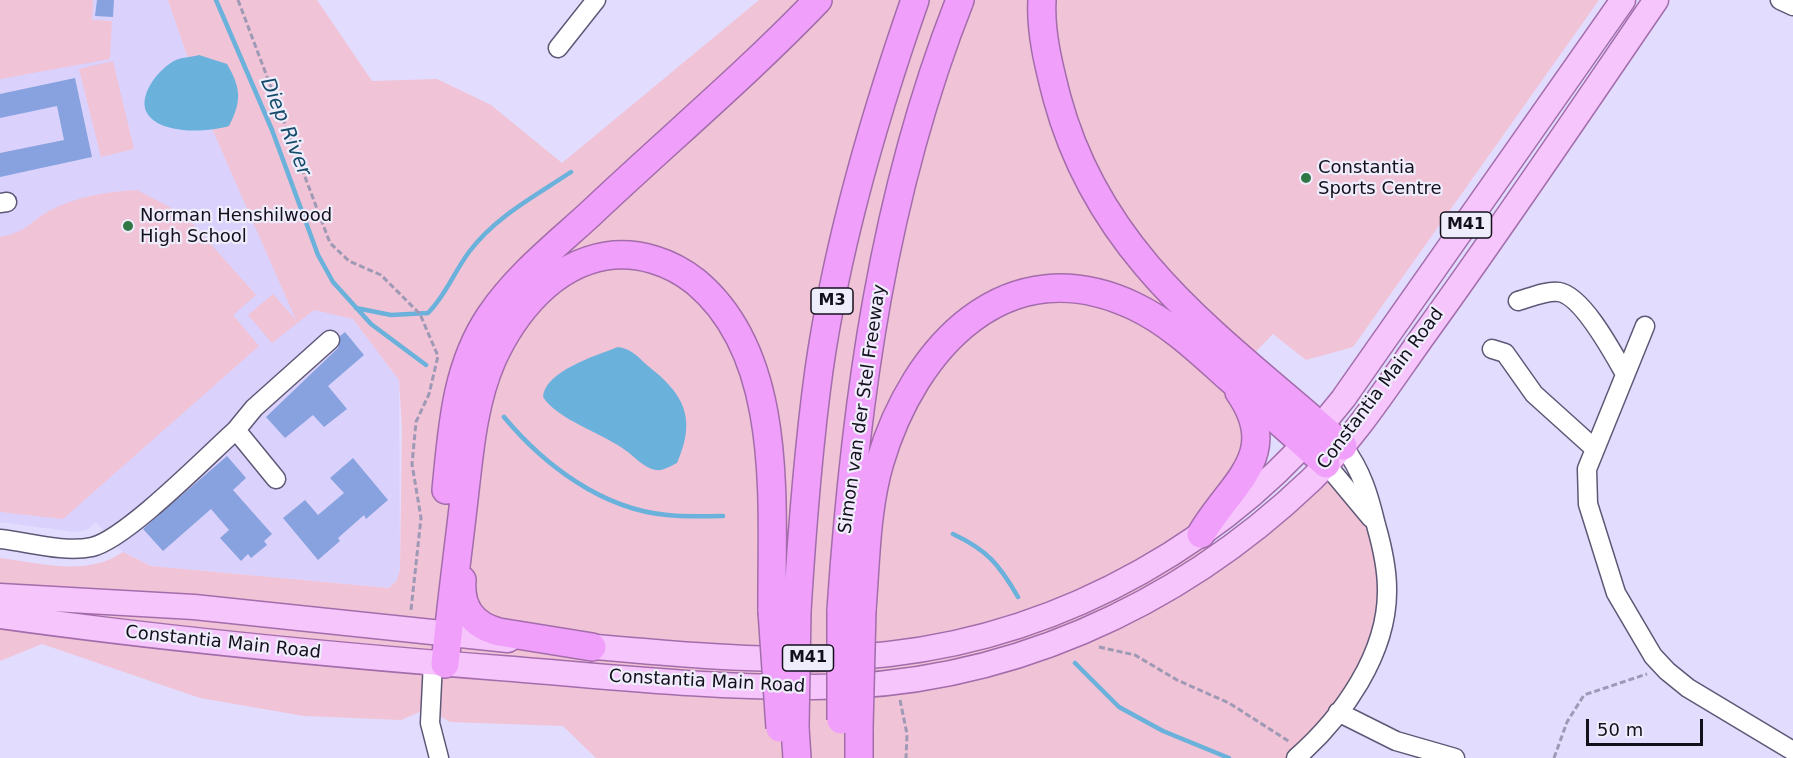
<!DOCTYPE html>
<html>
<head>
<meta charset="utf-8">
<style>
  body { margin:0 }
  #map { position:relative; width:1793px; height:758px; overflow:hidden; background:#e2dcff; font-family:"DejaVu Sans",sans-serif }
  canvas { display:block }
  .scale { position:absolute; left:1586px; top:719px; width:117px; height:27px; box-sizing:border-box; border:3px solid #13101c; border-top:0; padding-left:8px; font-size:18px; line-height:21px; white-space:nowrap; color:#13101c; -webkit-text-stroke:4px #efecfb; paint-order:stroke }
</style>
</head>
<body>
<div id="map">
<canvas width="1793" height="758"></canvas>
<div class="scale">50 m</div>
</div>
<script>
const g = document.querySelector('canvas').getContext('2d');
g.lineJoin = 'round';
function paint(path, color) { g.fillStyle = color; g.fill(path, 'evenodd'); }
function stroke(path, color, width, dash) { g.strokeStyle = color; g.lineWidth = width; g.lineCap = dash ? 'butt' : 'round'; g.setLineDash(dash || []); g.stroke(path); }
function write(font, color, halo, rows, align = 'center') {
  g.font = font + ' "DejaVu Sans",sans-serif'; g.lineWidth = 4.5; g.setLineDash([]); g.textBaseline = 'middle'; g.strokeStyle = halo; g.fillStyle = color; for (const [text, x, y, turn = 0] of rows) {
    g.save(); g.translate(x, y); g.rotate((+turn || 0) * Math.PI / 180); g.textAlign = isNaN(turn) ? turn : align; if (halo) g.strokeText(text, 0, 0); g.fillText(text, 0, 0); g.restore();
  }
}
const built = new Path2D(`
  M 0,0 L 168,0 L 213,131 L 298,322 L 314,309 L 353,319 L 399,380 L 400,569 L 397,580 L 389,588 L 151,566 L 123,552 L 96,522 L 87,530 L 75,532 L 0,522 Z`);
const green = new Path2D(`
  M 0,0 L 93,0 L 92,20 L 112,21 L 110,59 L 0,79 Z
  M 168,0 L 317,0 L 372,81 L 437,79 L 491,105 L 562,163 L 759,0 L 1599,0 L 1353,347 L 1306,360 L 1273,334 L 1230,378 L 1256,433 L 1202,534 L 1223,554 L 1326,464 L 1376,525 L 1385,564 L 1371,662 L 1296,758 L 596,758 L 563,726 L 450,722 L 435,713 L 422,711 L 401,720 L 304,716 L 200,698 L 42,644 L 0,661 L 0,558 C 41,563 87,577 123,552 L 151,566 L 389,588 L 397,580 L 400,569 L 402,430 L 399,380 L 353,319 L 314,310 L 272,343 L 248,315 L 273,294 L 296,320 L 213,131 Z
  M 113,61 L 134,149 L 101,157 L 79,69 Z
  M 137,190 L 185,215 L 256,295 L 233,315 L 259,346 L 63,519 L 0,512 L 0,237 C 27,232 28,223 49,211 C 77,196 106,192 137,190 Z`);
const water = new Path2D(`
  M 199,55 L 227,64 C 241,88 242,101 229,126 C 209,132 165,135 149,116 C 134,98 160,67 176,60 C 183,57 192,57 199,55 Z
  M 618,347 C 632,349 638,357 648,366 C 684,394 697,418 677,463 C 671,466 663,471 656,470 C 645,469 634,456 625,450 C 602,433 558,420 543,397 C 545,371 595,356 618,347 Z`);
const stream = new Path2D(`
  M 216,0 L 272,130 L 318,255 L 333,282 L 371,324 L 426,365
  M 356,308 L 391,315 L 428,313 C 446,295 454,272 469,252 C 495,217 535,196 571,172
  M 504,417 C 544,465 602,509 667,515 C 685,517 704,516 723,516
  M 953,534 C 987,550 999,564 1018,597
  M 1075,663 L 1119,707 L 1163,731 L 1229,758`);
const building = new Path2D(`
  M 97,0 L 114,0 L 113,17 L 95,16 Z
  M 75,78 L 92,157 L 0,177 L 0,153 L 64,140 L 57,106 L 0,118 L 0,94 Z
  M 345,332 L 364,355 L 328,386 L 347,409 L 324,427 L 313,415 L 285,438 L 266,417 L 338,348 L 340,336 Z
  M 227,456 L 246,478 L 233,490 L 272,534 L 264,541 L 267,545 L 251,558 L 248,554 L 241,561 L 220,538 L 229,530 L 211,509 L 163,551 L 143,529 Z
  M 353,458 L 388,500 L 366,519 L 364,515 L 338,538 L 340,541 L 318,560 L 283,518 L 305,500 L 318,515 L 344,493 L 330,478 Z`);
const path = new Path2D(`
  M 238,0 L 330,243 L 349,261 L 381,275 L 420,314 L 438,356 L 429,394 L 416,422 L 412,464 L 421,518 L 411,610
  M 1099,647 L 1135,655 L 1177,680 L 1229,703 L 1290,742
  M 900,700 L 907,734 L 906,758
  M 1554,758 L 1567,722 L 1584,695 L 1647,674`);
const minor = new Path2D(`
  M 1780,0 L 1793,6
  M 558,48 L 596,0
  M 0,203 L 7,202
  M 1518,301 C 1529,298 1547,290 1559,292 C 1583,296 1613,353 1625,374
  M 1645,326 L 1587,469 L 1588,504 L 1616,593 L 1653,656 L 1667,671 L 1688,688 L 1793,751
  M 1492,349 L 1505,353 L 1534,394 L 1595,449
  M 236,430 L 254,408 L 330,340
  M 1326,464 L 1371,518
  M 0,539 C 28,542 64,553 92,547 C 126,539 206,457 236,430 L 276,479
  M 433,662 L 430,723 L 439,758
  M 1338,712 L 1396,741 L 1455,758
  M 1296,758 C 1343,717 1388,653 1387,589 C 1387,567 1382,546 1376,525 C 1369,496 1362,471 1343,446`);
const major = new Path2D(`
  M 0,596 L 194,607 L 508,640
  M 0,616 C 165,639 332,655 500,668 C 604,676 709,688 814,687 C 1002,687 1177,608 1311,480 C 1356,437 1390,382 1426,332 C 1505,223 1580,111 1656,0
  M 573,645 C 676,654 786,666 889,654 C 1066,634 1234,539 1343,399 L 1623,0`);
const highway = new Path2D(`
  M 1042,0 C 1040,32 1049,67 1057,98 C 1101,261 1224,340 1343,446
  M 446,490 C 452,430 455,368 490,316 C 516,277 555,246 589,215 C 665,143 746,75 818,0
  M 1201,534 C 1231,483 1283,455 1239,392
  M 462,580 C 460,607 472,625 499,632 L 592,647
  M 841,610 C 855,403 883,194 960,0
  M 862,610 C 866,561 866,509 880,462 C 914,347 1007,246 1134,306 C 1170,323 1199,351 1228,377 C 1261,406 1294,434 1326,464
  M 797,611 C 802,530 808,450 819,370 C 837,244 873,120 915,0
  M 445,664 C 450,612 457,560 463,508 C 469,459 472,406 492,360 C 514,312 552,265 606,256 C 638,251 671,262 696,282 C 786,357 771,506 772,611
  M 859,727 L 859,758
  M 795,728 L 797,758`);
const highwayBridge = new Path2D(`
  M 841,610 L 841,720
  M 772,611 L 780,728
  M 795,727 L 797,611
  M 859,727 L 862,610`);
const markers = [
  [1306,178,6,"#2f7845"],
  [128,226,6,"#2f7845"]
];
const shields = [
  [1466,225,51],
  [832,301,42],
  [808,658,51]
];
const shieldNames = [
  ["M41",1466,225],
  ["M3",832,301],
  ["M41",808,658]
];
const poiNames = [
  ["Constantia",1318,168],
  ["Sports Centre",1318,189],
  ["Norman Henshilwood",140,216],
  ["High School",140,237]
];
const streetNames = [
  ["Constantia Main Road",1381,389,-53],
  ["Simon van der Stel Freeway",863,409,-82],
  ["Constantia Main Road",223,643,6],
  ["Constantia Main Road",707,682,3]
];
const waterNames = [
  ["Diep River",285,127,68]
];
paint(built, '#dad2fc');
paint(green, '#f1c3d6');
paint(water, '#6ab1db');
stroke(stream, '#6ab1db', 4.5);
paint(building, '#87a2df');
stroke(minor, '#5e5876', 21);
stroke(major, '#a36dac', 27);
stroke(highway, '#a36dac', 30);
stroke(path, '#9e99b5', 3, [6, 3]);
stroke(minor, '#fff', 18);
stroke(major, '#f6c5fc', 24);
stroke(highway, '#f09ffa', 27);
stroke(highwayBridge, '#a36dac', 30, []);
stroke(highwayBridge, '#f09ffa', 27);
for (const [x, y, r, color] of markers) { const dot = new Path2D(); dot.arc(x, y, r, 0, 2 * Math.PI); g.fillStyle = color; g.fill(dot); stroke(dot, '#efecfb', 2); }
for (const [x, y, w] of shields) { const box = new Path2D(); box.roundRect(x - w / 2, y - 13, w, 26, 4.5); g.fillStyle = '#efecfb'; g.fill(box); stroke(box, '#13101c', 1.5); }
write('bold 16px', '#13101c', null, shieldNames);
write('18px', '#13101c', '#efecfb', poiNames, 'left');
write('18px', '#13101c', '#efecfb', streetNames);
write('italic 20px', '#134b68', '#efecfb', waterNames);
</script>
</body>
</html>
